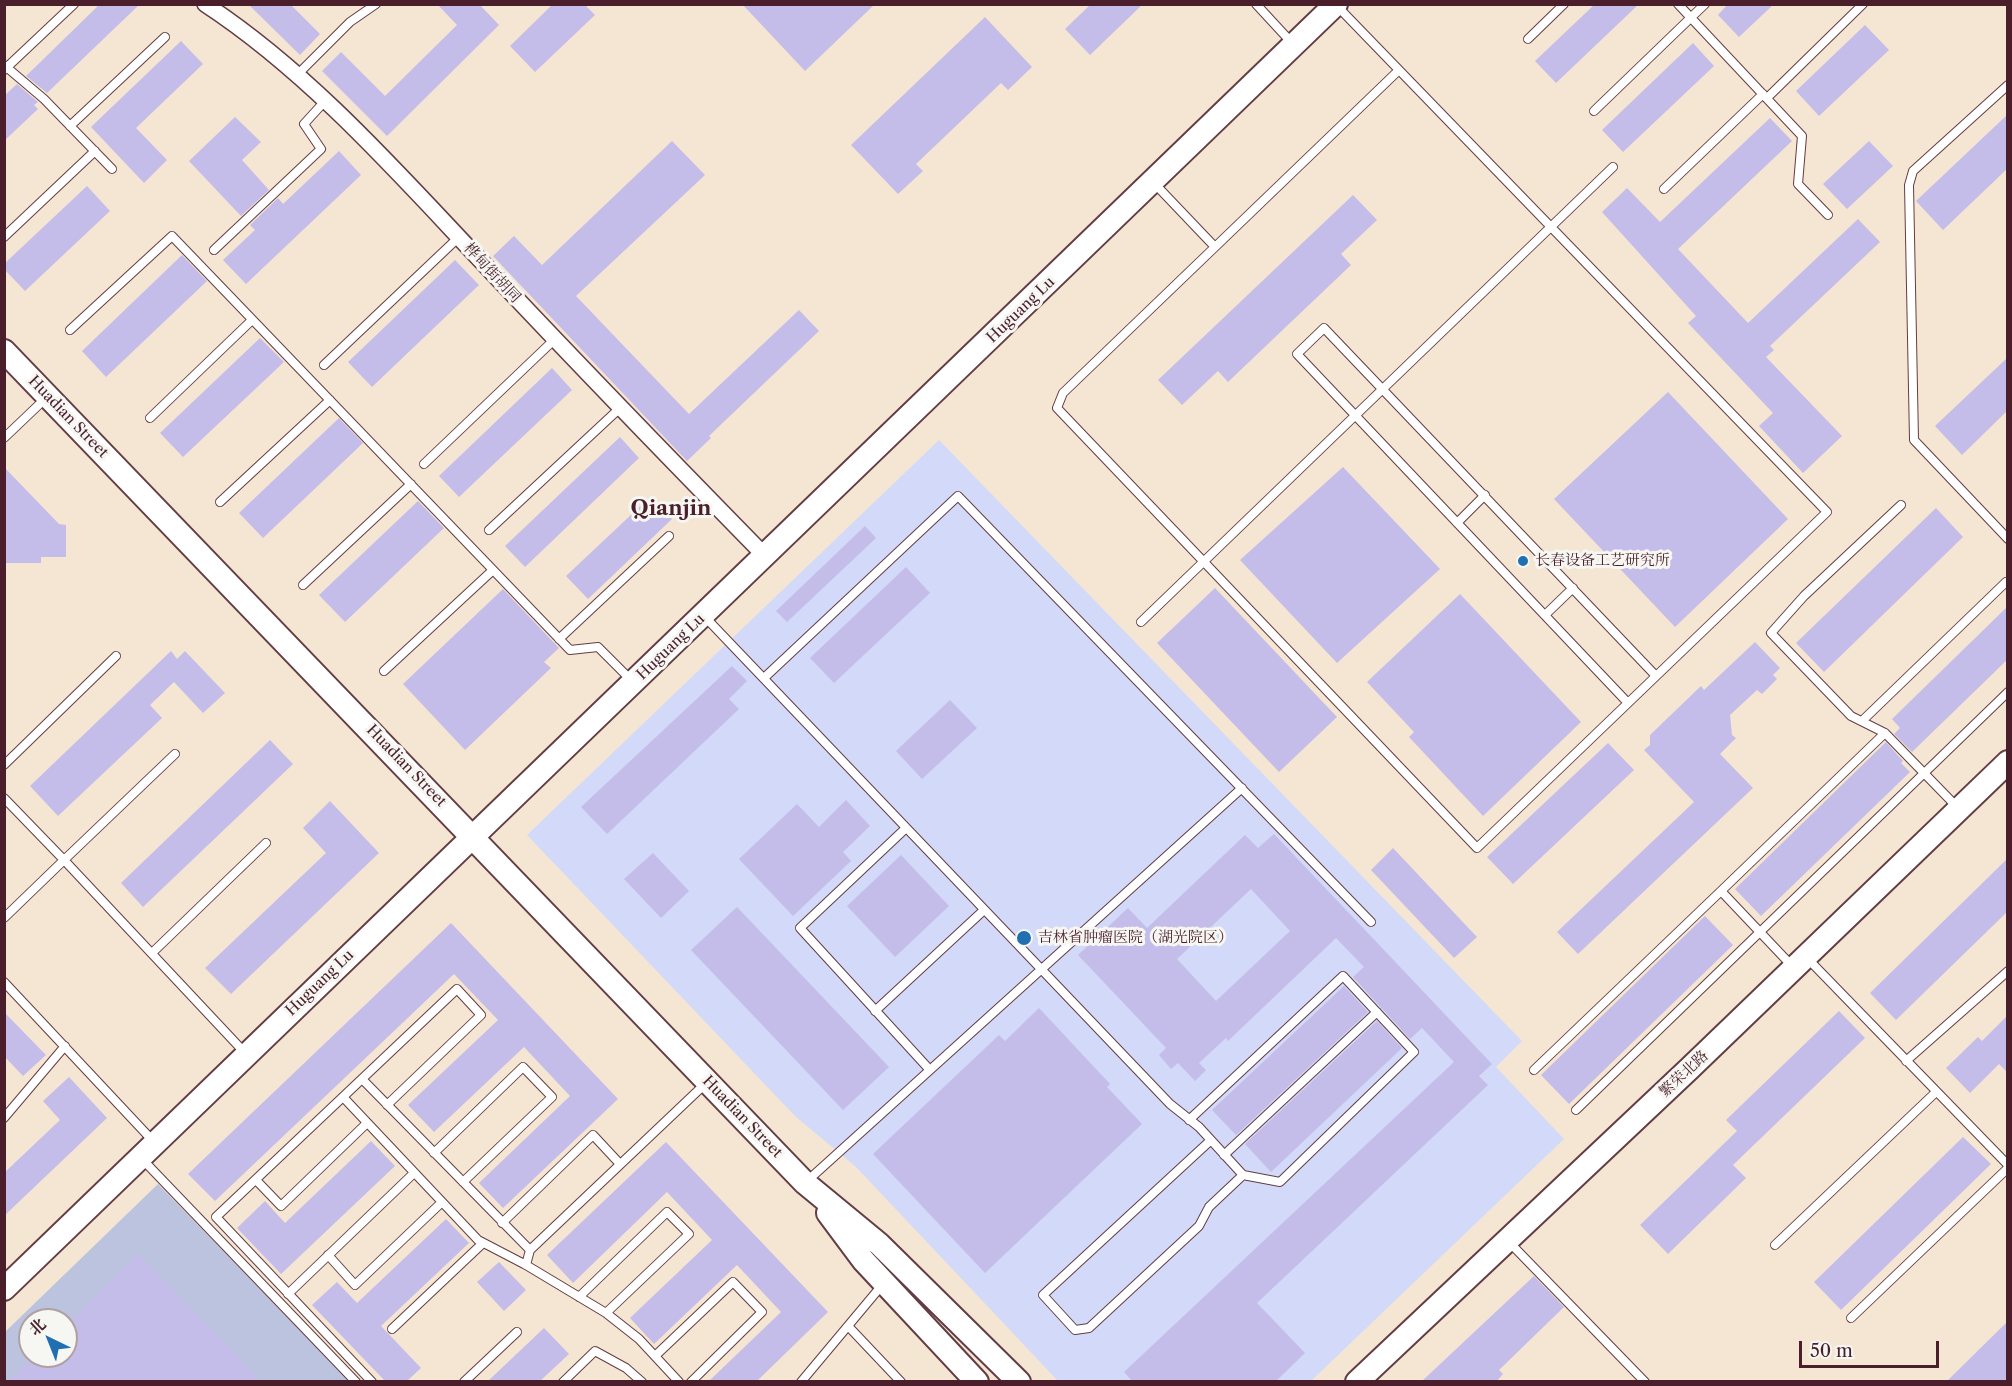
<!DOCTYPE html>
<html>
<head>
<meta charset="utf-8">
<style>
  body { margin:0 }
  #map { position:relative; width:2012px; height:1386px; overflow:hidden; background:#f4e6d2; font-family:"Libre Caslon Text","Noto Serif SC",serif }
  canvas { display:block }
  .frame { position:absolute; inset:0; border:6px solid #4a1f2b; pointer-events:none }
  .north { position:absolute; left:18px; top:1308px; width:60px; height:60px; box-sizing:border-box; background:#f6f6f2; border:2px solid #b1a0a2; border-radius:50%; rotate:317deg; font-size:16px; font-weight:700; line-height:24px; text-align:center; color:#4a1f2b }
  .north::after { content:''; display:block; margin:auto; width:21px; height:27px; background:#1f6fb2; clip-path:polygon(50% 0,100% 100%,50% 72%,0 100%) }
  .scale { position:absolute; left:1799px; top:1341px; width:140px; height:27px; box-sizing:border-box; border:3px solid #4a1f2b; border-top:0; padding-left:8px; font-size:18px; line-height:21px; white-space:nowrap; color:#4a1f2b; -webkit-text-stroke:4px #f6f6f2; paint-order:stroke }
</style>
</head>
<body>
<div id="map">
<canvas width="2012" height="1386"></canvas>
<div class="frame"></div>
<div class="north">北</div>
<div class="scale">50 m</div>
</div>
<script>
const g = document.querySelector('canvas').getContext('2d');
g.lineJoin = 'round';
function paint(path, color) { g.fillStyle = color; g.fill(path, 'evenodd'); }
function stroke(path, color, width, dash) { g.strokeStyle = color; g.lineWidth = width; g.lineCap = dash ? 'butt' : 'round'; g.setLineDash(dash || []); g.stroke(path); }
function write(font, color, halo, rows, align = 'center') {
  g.font = font + ' "Libre Caslon Text","Noto Serif SC",serif'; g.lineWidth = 6; g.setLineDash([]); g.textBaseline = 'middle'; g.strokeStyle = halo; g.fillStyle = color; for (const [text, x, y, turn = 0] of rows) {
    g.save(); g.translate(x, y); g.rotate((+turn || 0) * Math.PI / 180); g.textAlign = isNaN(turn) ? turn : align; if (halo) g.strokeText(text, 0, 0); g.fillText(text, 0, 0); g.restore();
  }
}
const built = new Path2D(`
  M 939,440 L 1522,1041 L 1496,1067 L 1564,1139 L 1311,1381 L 1058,1381 L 856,1167 L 795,1116 L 527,835 Z`);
const industrial = new Path2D(`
  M 158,1184 L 350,1381 L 5,1382 L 5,1332 ZM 30,1320 L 66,1320 L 66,1356 L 30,1356 Z`);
const building = new Path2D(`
  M 100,4 L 140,4 L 47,93 L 26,76 Z
  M 248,4 L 290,4 L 320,34 L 300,55 Z
  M 437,4 L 479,4 L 499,25 L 387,136 L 322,71 L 341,52 L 385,96 L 457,25 Z
  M 553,4 L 584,4 L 595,15 L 535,72 L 510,46 Z
  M 742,4 L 875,4 L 805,71 Z
  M 1091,4 L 1143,4 L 1090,55 L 1065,29 Z
  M 1595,4 L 1639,4 L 1556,83 L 1535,61 Z
  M 1728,4 L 1774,4 L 1739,37 L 1718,15 Z
  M 985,17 L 1032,67 L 1008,90 L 1001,83 L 916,164 L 923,171 L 898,194 L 851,145 Z
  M 1865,25 L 1889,50 L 1819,116 L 1796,91 Z
  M 181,41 L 203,64 L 136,128 L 167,160 L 144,183 L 91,127 Z
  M 1693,43 L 1714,66 L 1623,152 L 1602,130 Z
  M 17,84 L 38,102 L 34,105 L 38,109 L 4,141 L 4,96 Z
  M 2007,115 L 2007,169 L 1943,230 L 1916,201 Z
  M 235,117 L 261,142 L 242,160 L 269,190 L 241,216 L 189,161 Z
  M 1770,118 L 1792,141 L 1678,249 L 1748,323 L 1858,219 L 1880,242 L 1770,346 L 1774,350 L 1766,357 L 1842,436 L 1803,473 L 1759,426 L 1773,413 L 1688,323 L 1696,316 L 1602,212 L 1627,188 L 1660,222 Z
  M 672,141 L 705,175 L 576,296 L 689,414 L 799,310 L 819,331 L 709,436 L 711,438 L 687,461 L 493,256 L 514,236 L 542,265 Z
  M 1869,141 L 1893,166 L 1847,209 L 1823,184 Z
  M 339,151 L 361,175 L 246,284 L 223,260 L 255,230 L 250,225 L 278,198 L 283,204 Z
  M 87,186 L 110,211 L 25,291 L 4,269 L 4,264 Z
  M 1353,195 L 1377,220 L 1341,254 L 1351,265 L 1228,382 L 1218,371 L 1182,405 L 1158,380 Z
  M 182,255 L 207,281 L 106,377 L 82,351 Z
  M 455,260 L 479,285 L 372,387 L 348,362 Z
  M 260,338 L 284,362 L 183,457 L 160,433 Z
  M 2007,358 L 2007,411 L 1962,455 L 1935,426 Z
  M 552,368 L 572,390 L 459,497 L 439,476 Z
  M 1668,392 L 1788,519 L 1675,627 L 1554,499 Z
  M 339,418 L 363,443 L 263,538 L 239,513 Z
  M 620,437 L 639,458 L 525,567 L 505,546 Z
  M 4,467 L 59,524 L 66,525 L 66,557 L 41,557 L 41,563 L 4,563 Z
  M 1343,467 L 1440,569 L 1337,663 L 1240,560 Z
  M 650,497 L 672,519 L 588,599 L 566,576 Z
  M 418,501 L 444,528 L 345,622 L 319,595 Z
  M 1936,508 L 1963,537 L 1824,672 L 1796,643 Z
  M 865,526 L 876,538 L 787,622 L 776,611 Z
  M 906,567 L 930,593 L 834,683 L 810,658 Z
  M 1215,588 L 1337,717 L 1279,772 L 1157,643 Z
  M 503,589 L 559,648 L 544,662 L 551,668 L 465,750 L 403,684 Z
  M 1460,594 L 1581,722 L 1483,816 L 1409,737 L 1414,732 L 1367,682 Z
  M 2007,607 L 2007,660 L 1912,752 L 1894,734 L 1900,728 L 1892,719 Z
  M 1755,642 L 1780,668 L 1773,675 L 1777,679 L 1762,694 L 1757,690 L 1730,715 L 1732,735 L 1736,738 L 1720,754 L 1753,788 L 1578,954 L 1557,932 L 1694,802 L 1644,750 L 1650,745 L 1650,735 L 1701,686 L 1704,690 Z
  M 171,651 L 177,659 L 185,651 L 225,693 L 203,713 L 174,682 L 150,705 L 162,718 L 58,816 L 30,786 Z
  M 732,666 L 747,681 L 729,699 L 739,709 L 607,834 L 581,807 Z
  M 950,700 L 977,728 L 922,779 L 896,751 Z
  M 270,740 L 293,764 L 143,907 L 121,883 Z
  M 1886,742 L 1903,761 L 1901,763 L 1910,772 L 1761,916 L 1735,889 Z
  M 1608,743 L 1634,770 L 1513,884 L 1487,857 Z
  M 846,800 L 870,826 L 843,852 L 851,861 L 793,916 L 739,859 L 797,804 L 819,827 Z
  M 330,801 L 379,853 L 231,994 L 205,968 L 326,853 L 303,828 Z
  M 1274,834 L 1492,1064 L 1479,1076 L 1488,1085 L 1257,1303 L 1305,1353 L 1275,1382 L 1133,1382 L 1124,1372 L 1454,1062 L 1422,1028 L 1410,1039 L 1353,977 L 1364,967 L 1336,938 L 1228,1041 L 1226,1038 L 1199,1063 L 1206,1070 L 1195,1081 L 1178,1063 L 1171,1069 L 1159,1055 L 1166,1048 L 1078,955 L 1128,908 L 1147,928 L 1245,835 L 1258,848 ZM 1251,889 L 1290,931 L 1216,1001 L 1177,959 Z
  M 1393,848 L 1477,937 L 1454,958 L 1371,870 Z
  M 653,853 L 689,891 L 661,918 L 624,879 Z
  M 901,855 L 949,906 L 895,957 L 847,906 Z
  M 2007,859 L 2007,912 L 1896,1020 L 1870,993 Z
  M 737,907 L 889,1067 L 843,1110 L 691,950 Z
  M 1705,916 L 1733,945 L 1569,1104 L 1541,1075 Z
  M 451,923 L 618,1099 L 503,1208 L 479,1183 L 570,1096 L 524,1047 L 434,1132 L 408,1105 L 498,1020 L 454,974 L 215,1201 L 188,1174 Z
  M 1344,986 L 1368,1012 L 1236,1135 L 1212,1110 Z
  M 1039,1008 L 1110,1084 L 1107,1087 L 1142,1124 L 985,1273 L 873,1154 L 999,1035 L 1005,1041 Z
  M 1839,1011 L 1865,1038 L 1733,1165 L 1746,1178 L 1668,1254 L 1640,1225 L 1737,1131 L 1726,1120 Z
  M 4,1012 L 46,1055 L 23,1076 L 4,1056 Z
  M 2007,1016 L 2007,1072 L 1999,1064 L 1970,1093 L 1946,1068 L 1978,1037 L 1982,1041 Z
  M 1377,1021 L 1402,1048 L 1271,1172 L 1245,1144 Z
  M 69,1077 L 107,1118 L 4,1216 L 4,1173 L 60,1120 L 43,1101 Z
  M 1963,1137 L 1991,1164 L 1841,1310 L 1814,1282 Z
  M 371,1141 L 395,1166 L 281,1274 L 237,1228 L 265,1201 L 285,1223 Z
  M 666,1142 L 828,1312 L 756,1382 L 708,1382 L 781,1312 L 737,1265 L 654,1344 L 630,1318 L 712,1240 L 667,1192 L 573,1283 L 547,1255 Z
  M 446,1219 L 469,1243 L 381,1326 L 421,1368 L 406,1382 L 386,1382 L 312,1305 L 337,1282 L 357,1303 Z
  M 139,1254 L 262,1382 L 7,1382 L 34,1356 L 66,1356 L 66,1325 Z
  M 499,1262 L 526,1290 L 504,1311 L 477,1282 Z
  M 1534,1276 L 1564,1307 L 1499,1370 L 1503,1374 L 1496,1382 L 1421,1382 Z
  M 2007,1322 L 2007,1382 L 1946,1382 Z
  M 544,1328 L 569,1354 L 539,1382 L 487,1382 Z`);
const lane = new Path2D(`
  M 1256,4 L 1292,43
  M 1678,4 L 1802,136 L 1798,184 L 1828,215
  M 1528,39 L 1564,4
  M 4,65 L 44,99 L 112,169
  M 4,70 L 74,4
  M 297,75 L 350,22 L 376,4
  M 2008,85 L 1913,171 L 1909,185 L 1914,440 L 2008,539
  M 1767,98 L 1863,4
  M 1594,111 L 1705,4
  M 70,126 L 165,37
  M 1154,183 L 1215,247 L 1063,393 L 1057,408 L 1477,848 L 1827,512 L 1338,7
  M 1664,189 L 1763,94
  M 4,237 L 95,151
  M 1215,247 L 1399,70
  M 214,250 L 321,149 L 304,124 L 325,101
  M 70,330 L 172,236 L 570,650 L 598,647 L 632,681
  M 324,365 L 459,237
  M 150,418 L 252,320
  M 4,438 L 47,397
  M 424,464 L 555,339
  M 220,502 L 330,400
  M 1901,505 L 1804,596 L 1771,633 L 1851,716 L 1885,733 L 1958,808
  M 1457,523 L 1485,495
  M 489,530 L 620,408
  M 303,585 L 411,484
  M 1545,615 L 1573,588
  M 705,617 L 1170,1104 L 1199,1127 L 1243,1175 L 1280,1182 L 1414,1052 L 1343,976 L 1189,1120
  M 1141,622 L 1613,167
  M 559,639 L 669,536
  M 384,671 L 493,570
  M 764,678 L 958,496 L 1371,922
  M 1628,703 L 1297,354 L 1324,328 L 1656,676
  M 1862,721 L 2006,582
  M 4,765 L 116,656
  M 4,798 L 64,860 L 175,754
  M 906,828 L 800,928 L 929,1069
  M 4,918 L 64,860 L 246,1054
  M 153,952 L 266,843
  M 1807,958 L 2008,1165
  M 1793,967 L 1721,891 L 1885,733
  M 4,982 L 153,1141
  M 875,1011 L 984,910
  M 1906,1061 L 2008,971
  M 1534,1070 L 1721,891
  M 362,1079 L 530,1250 L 526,1265
  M 343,1097 L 478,1240 L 526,1265 L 606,1313 L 639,1339 L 679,1382
  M 1576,1110 L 2008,692
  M 4,1118 L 65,1046
  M 1211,1140 L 1043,1295 L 1075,1330 L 1089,1328 L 1199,1226 L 1209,1207 L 1243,1175
  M 434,1153 L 523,1067 L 552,1097 L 463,1182
  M 1224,1155 L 1377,1012
  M 143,1160 L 356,1382
  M 256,1180 L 281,1206 L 367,1123
  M 806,1182 L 1242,788
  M 502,1223 L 593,1135 L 620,1164
  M 1510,1243 L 1645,1382
  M 1775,1245 L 1936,1092
  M 530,1250 L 705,1084
  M 328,1255 L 355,1285 L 441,1203
  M 288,1294 L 414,1173
  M 579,1297 L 667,1212 L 689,1234 L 606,1313
  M 1851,1318 L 2008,1168
  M 848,1326 L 901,1382
  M 392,1329 L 483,1243
  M 655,1356 L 733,1282 L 762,1312 L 691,1382
  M 372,1382 L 216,1217 L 457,989 L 481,1015 L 387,1105
  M 464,1382 L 517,1332
  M 563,1382 L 595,1351 L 626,1368 L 642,1382
  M 801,1382 L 883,1284`);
const street = new Path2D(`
  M 205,4 C 309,72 398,173 483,263 C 576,362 671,460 766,557`);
const secondary = new Path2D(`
  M 4,351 L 805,1183 L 879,1244 L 1019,1382
  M 828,1213 L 863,1260 L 977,1382
  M 4,1289 L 1336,4
  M 1357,1382 L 1689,1069 L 2008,762`);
const markers = [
  [1523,561,6,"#1f6fb2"],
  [1024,938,8,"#1f6fb2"]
];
const streetNames = [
  ["桦甸街胡同",492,273,47],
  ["Huguang Lu",1021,310,-44],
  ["Huadian Street",68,417,46],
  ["Huguang Lu",671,647,-44],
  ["Huadian Street",406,766,46],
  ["Huguang Lu",320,983,-44],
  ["繁荣北路",1684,1074,-43],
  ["Huadian Street",742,1117,46]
];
const poiNames = [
  ["长春设备工艺研究所",1535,561],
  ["吉林省肿瘤医院（湖光院区）",1038,938]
];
const districtNames = [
  ["Qianjin",671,509]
];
paint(built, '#d3d9f9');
paint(industrial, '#bcc3de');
paint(building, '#c4bde9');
stroke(lane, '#643d44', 10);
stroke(street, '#643d44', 18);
stroke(secondary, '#643d44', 26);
stroke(lane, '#fff', 8);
stroke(street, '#fff', 15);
stroke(secondary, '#fff', 22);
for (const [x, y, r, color] of markers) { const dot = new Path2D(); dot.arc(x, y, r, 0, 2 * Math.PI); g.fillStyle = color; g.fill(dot); stroke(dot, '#f6f6f2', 2); }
write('15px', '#4a1f2b', '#f6f6f2', streetNames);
write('15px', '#4a1f2b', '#f6f6f2', poiNames, 'left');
write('bold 21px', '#4a1f2b', '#f6f6f2', districtNames);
</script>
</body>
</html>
